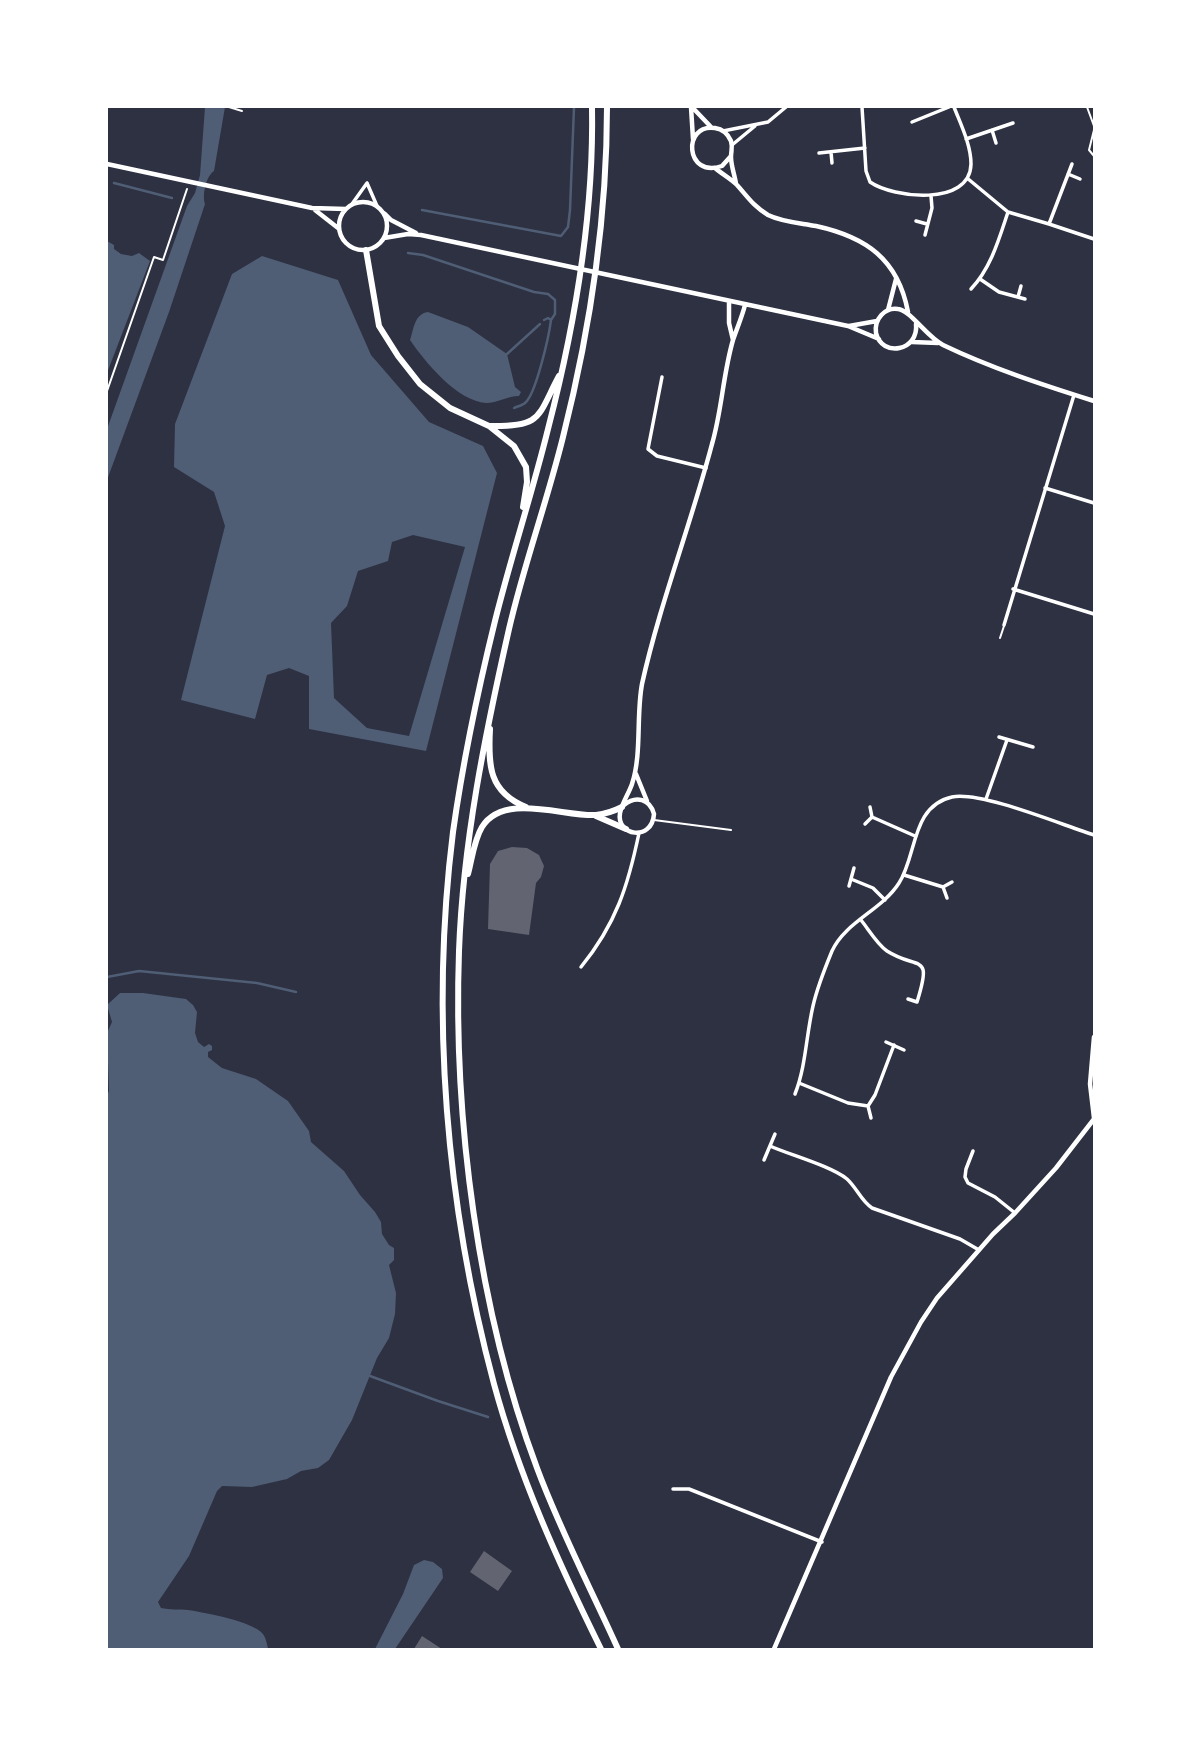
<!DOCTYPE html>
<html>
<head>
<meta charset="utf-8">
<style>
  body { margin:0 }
  #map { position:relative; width:1201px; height:1756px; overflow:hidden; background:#2d3142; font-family:"Public Sans",sans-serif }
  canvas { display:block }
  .frame { position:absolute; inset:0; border:108px solid #fff; pointer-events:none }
</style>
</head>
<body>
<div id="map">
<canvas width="1201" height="1756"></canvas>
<div class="frame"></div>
</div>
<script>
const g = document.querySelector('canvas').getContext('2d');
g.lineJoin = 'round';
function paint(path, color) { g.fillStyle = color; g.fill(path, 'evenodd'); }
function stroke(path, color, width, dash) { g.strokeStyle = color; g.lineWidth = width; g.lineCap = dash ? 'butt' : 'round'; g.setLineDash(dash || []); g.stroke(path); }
const water = new Path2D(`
  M 205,107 L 225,107 L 214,171 C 206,176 202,195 205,204 L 169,312 L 107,480 L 107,429 L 187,206 L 195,193 L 200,175 Z
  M 107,241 L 114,245 L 114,249 L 121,254 L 132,256 L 139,253 L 150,261 L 107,373 Z
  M 262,256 L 338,280 L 371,355 L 429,422 L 483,446 L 497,473 L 426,751 L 309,729 L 309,676 L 289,668 L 267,675 L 255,719 L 181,700 L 225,526 L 214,492 L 174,467 L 175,424 L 232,274 ZM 413,535 L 465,547 L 409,736 L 367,728 L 334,698 L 331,623 L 347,606 L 358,571 L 388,561 L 392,542 Z
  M 428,312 L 468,327 L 507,354 L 515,387 L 521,392 L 519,396 C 508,396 497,403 486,403 C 457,401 425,362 410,340 C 414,329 414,314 428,312 Z
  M 120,993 L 143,993 L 186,999 L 193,1005 L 197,1012 L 195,1033 L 198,1042 L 204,1047 L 209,1044 L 212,1046 L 212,1050 L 208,1052 L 208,1057 L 222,1068 L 256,1079 L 288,1101 L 309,1131 L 311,1142 L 344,1171 L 360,1195 L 375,1212 L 381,1222 L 382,1234 L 389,1245 L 394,1248 L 394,1260 L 389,1265 L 396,1293 L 395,1314 L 389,1338 L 377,1358 L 352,1420 L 329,1460 L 318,1468 L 301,1471 L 287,1479 L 252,1487 L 222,1486 L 217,1491 L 189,1556 L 158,1602 L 161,1608 C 170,1610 179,1609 188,1610 C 206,1613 252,1621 263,1634 C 266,1638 267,1644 268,1649 L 107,1649 L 107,1096 L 109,1091 L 107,1033 L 112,1022 L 107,1005 Z
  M 424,1560 L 433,1562 L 442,1569 L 443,1578 L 395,1649 L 375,1649 L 403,1594 L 414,1565 Z`);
const stream = new Path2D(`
  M 114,183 L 172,198
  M 422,210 L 561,236 L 568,227 L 570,210 L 574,107
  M 408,253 L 423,255 L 534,292 L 548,294 L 555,300 L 555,314 L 551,320 C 549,336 536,394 525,403 C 523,405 516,407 514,408
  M 544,320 L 548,318 L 551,320
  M 507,354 L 540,324
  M 107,977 L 139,971 L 257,983 L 296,992
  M 370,1376 L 438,1401 L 488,1417`);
const building = new Path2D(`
  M 512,847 L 527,848 L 539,855 L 544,866 L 541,877 L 536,883 L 529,935 L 488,929 L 490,864 L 498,851 Z
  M 484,1551 L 512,1571 L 498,1591 L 470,1572 Z
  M 422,1636 L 442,1649 L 414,1649 Z`);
const path = new Path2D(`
  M 229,107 L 242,111
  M 107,391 L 154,257 L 163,260 L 187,189`);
const service = new Path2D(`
  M 1087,107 L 1094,126
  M 1094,130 L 1089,150 L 1094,156
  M 1000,638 L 1004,626
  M 654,820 L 731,830`);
const minor = new Path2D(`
  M 862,107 L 866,171 L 870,182 C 893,198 970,207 971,164 C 971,145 961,125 954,107
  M 912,122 L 949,107
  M 992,130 L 996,143
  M 723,131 L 768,122 L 786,107
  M 966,139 L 1013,123
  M 732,145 L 755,126
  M 831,152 L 832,163
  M 819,153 L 865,148
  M 1068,174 L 1080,179
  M 967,178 L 1008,212 L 1049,224 L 1072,164
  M 367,183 L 377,206
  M 352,204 L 367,183
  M 916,221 L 927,224
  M 1049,224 L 1094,239
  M 925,235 L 932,208 L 931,196
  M 980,279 L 999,292 L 1025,299
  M 971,289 C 991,268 999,239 1008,212
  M 1018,297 L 1021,286
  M 662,377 L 648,449 L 657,456 L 706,468
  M 1045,488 L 1094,503
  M 1013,589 L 1094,614
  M 1004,625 L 1074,395
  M 999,737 L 1033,747
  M 986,799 L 1007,740
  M 872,817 L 915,836
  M 865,824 L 872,817 L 870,807
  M 904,875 L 943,887
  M 851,879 L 873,888 L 885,900
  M 849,886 L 854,868
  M 947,898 L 943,887 L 952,882
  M 861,920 C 869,930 877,944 887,951 C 918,971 933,951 917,1002 L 908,999
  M 581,967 C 616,924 628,886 639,833
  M 886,1042 L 904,1050
  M 799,1083 L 848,1103 L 868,1106 L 875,1095 L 894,1045
  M 795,1094 C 806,1066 806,1036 813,1006 C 817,988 825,968 832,951 C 845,922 882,910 899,883 C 917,856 911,806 952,797 C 981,791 1062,825 1094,835
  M 868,1106 L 871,1118
  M 770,1146 C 790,1155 831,1166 847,1179 C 857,1188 861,1201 872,1208 L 960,1239 L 979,1250
  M 973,1151 L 966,1169 L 965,1177 L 968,1183 L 995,1197 L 1015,1213
  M 764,1160 L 775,1134
  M 673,1489 L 689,1489 L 822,1542`);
const tertiary = new Path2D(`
  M 691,107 L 693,139
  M 692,107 L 711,127
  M 731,156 L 722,166 C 685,179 682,123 715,128 C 722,129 728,134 731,141 C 733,147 731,151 731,157 C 731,166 735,176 736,184
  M 107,164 L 312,208 L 346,209
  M 715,168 C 722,174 731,179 737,185 C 747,196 754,207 768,215 C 782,222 800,223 816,226 C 866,237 898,259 908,312
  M339 226a24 24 0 1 1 48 0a24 24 0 1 1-48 0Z
  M 315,210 L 338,228
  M 385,214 L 391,220 L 416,233
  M 384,238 L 408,234 L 421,235 L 848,326 L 879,339
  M 729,302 L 729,323 L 733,340
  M 888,310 L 896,279
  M 916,324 C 919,351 882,358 876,333 C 874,319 885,307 898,309 C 910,310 927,337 943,345 C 991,368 1043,385 1094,401
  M 849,326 L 877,321
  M 912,342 L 938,343
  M 636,774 L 647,801
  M 624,805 C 636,795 650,799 654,814 C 652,842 616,836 620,813 C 622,803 629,793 632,784 C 642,754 636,716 642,684 C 660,603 691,524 712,444 C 722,410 723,374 733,340 C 737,328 742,317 745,305
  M 1094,1037 L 1090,1084 L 1094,1118
  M 774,1649 L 891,1377 L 921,1322 L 937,1298 L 993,1234 L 1015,1213 L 1056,1168 L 1094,1119`);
const trunk = new Path2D(`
  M 592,107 C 594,215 575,325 548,429 C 532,494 511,557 495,621 C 478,690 463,761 453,832 C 430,1016 446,1205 494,1384 C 519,1476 559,1564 601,1649
  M 607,107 C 607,218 590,330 563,437 C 547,502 524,564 509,629 C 485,735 463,842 459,951 C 453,1118 478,1311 537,1468 C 560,1530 591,1589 618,1649
  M 366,250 L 379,326 L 398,356 L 420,384 L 450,408 L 489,426 L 514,446 L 526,467 L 527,482 L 523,507
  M 489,426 C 543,427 537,417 559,376
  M 490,729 C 488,766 489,792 526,807
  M 596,816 L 626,829
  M 468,874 C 472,859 474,840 482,827 C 504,792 564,817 596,815 C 606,814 614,811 622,807`);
paint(water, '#4f5d75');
stroke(stream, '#4f5d75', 2.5);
paint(building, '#626471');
stroke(path, '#fff', 2);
stroke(service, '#fff', 2);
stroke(minor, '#fff', 3.5);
stroke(tertiary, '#fff', 4.5);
stroke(trunk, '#fff', 6);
</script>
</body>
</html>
